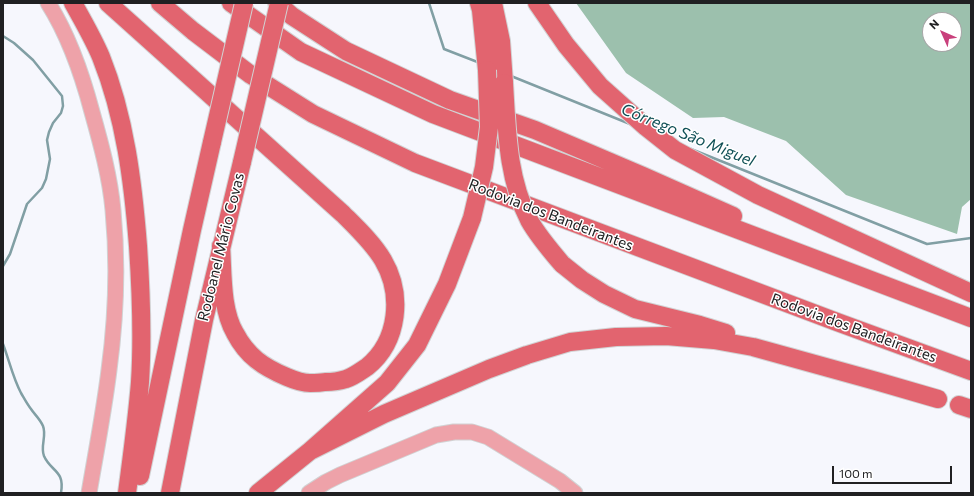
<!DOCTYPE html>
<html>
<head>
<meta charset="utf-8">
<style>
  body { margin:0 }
  #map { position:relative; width:974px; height:496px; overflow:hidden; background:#f6f7fd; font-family:Commissioner,sans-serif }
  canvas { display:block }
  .frame { position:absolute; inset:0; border:4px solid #202022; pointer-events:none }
  .north { position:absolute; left:922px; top:12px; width:40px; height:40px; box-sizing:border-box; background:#fff; border:1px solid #a6a6a7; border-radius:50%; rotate:315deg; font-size:11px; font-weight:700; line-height:16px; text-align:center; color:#202022 }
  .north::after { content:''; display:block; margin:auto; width:14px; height:18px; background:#c9407c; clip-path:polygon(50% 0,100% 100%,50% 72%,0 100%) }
  .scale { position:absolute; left:832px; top:466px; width:120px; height:18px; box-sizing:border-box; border:2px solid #202022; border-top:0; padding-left:5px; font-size:12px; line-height:14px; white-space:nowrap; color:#202022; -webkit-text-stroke:3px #fff; paint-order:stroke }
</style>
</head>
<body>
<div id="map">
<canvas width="974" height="496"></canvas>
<div class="frame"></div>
<div class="north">N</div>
<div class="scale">100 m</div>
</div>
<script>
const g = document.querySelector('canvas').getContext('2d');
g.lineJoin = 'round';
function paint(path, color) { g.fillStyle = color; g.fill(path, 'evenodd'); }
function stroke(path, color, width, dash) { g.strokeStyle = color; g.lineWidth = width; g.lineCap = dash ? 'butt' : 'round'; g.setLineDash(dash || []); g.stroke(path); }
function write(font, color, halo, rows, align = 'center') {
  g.font = font + ' Commissioner,sans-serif'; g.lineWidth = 3; g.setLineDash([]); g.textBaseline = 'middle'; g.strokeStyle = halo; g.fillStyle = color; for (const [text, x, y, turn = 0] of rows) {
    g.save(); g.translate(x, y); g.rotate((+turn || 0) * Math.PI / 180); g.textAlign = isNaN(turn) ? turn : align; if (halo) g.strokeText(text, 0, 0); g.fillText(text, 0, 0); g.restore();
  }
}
const forest = new Path2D(`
  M 576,3 L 971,3 L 971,199 L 962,207 L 957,234 L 846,195 L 786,141 L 724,117 L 693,118 L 626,73 ZM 930,20 L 954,20 L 954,44 L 930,44 Z`);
const stream = new Path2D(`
  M 429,3 L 444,49 L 480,63
  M 3,36 L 14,43 L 33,60 L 62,96 L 63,106 L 61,113 L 53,123 L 49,132 L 47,140 L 50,159 L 46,179 L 42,188 L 27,204 L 10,254 L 3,266
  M 511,76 L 630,124
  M 691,149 L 927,244 L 971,238
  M 3,344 C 9,360 13,378 21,393 C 24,398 27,404 31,409 C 35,415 40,419 43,426 C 47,436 40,446 44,456 C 51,472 65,470 61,493`);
const major = new Path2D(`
  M 48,3 C 69,36 82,74 92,112 C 101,144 110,177 113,210 C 118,263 116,318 109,370 C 104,411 96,452 89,493
  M 309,493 L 326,482 L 340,475 L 436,435 L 454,432 L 472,432 L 488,437 L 560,481 L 575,493`);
const highway = new Path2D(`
  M 73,3 C 83,21 93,38 101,57 C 125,117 133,182 138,246 C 141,291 143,336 140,382 C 137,419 132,456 127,493
  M 108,3 L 343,214 C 357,228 373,243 383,260 C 403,294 399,341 367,367 C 361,371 353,377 346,379 C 340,381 332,382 325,382 C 320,383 315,383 310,383 C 302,383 294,380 287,377 C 263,367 247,356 235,333 C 221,309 223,273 221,246
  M 160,3 L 193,31 L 251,75 L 313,114 L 415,163 L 837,322 L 971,371
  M 231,3 L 301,52 L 433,114 L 971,318
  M 277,3 L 292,16 L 346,51 L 450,100 L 535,130 L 643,176 L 733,216
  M 479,3 L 481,10 L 487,70
  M 493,3 L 501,41 L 504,83
  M 537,3 L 566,45 L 600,86 L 646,127 L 675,150 L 758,195 L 971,293
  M 562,264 L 582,280 L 604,294 L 635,309 L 700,325 L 726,333
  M 959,405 L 971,409
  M 310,451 L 384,414 L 489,369 L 527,355 L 570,342 L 616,337 L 666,336 L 714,340 L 753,347 L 876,381 L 938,399
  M 140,476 L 192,230 L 212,142
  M 170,493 L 204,320 L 242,162
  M 258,493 L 310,451 L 387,383 L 417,345 L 447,284 L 472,218`);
const highwayBridge = new Path2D(`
  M 504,83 C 507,130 507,177 529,220 C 538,236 550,250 562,264
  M 212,142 L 244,3
  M 242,162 L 279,3
  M 472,218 L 484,167 L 489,127 L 487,70`);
const streetNames = [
  ["Rodovia dos Bandeirantes",551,215,21],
  ["Rodoanel Mário Covas",221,247,-76],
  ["Rodovia dos Bandeirantes",854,328,20]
];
const waterNames = [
  ["Córrego São Miguel",688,135,22]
];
paint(forest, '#9cc0ad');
stroke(stream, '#819fa4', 2.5);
stroke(major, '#d2d2d3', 17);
stroke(highway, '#d2d2d3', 20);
stroke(major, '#eea2a9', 15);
stroke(highway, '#e2646f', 18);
stroke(highwayBridge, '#d2d2d3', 20, []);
stroke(highwayBridge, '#e2646f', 18);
write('15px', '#202022', '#fff', streetNames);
write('italic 16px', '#105056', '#fff', waterNames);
</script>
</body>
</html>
